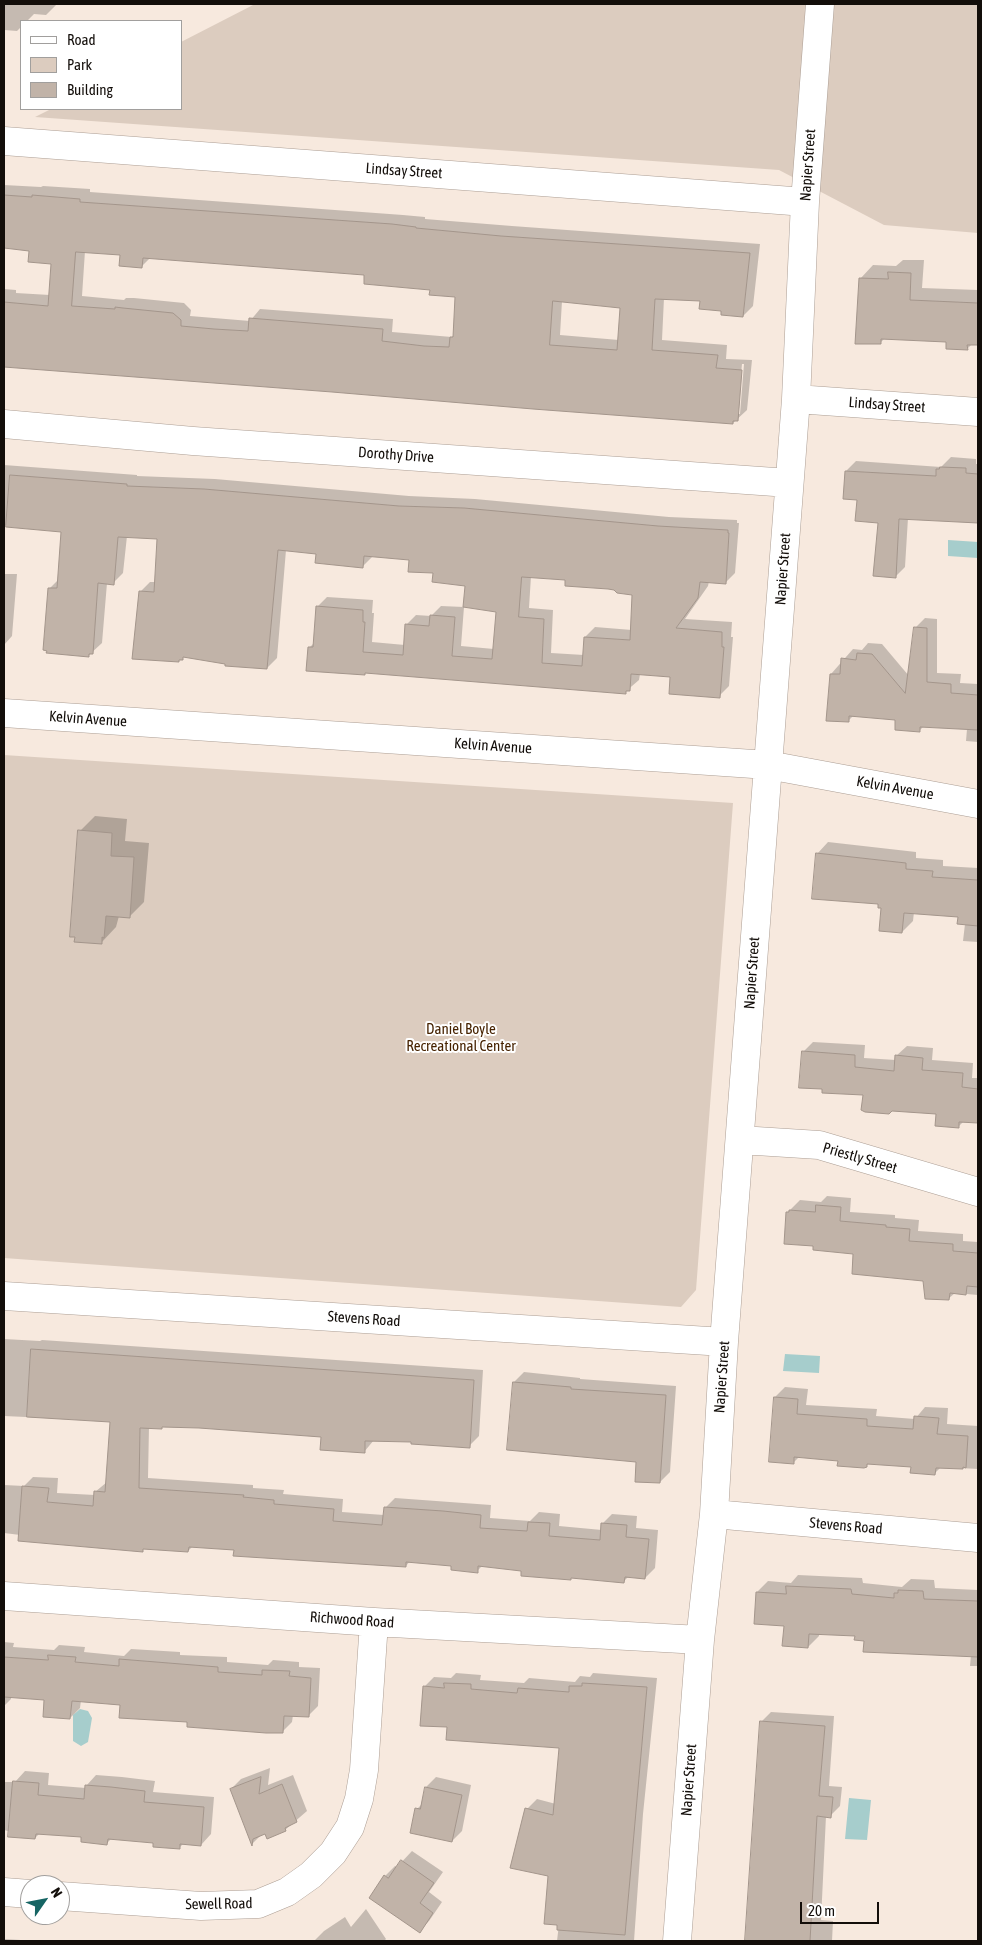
<!DOCTYPE html>
<html>
<head>
<meta charset="utf-8">
<style>
  body { margin:0 }
  #map { position:relative; width:982px; height:1945px; overflow:hidden; background:#f7e9de; font-family:"Asap Condensed",sans-serif }
  canvas { display:block }
  .frame { position:absolute; inset:0; border:5px solid #130e0a; pointer-events:none }
  .legend { position:absolute; left:20px; top:20px; width:162px; height:90px; box-sizing:border-box; background:#fff; border:1px solid #a19f9d; margin:0; padding:6px 9px; list-style:none; font-size:15px; color:#130e0a }
  .legend li { display:flex; align-items:center; gap:10px; height:25px }
  .legend b { width:25px; border:1px solid #a19f9d }
  .north { position:absolute; left:20px; top:1875px; width:50px; height:50px; box-sizing:border-box; background:#fff; border:1px solid #a19f9d; border-radius:50%; rotate:57deg; font-size:14px; font-weight:700; line-height:20px; text-align:center; color:#130e0a }
  .north::after { content:''; display:block; margin:auto; width:18px; height:22px; background:#166564; clip-path:polygon(50% 0,100% 100%,50% 72%,0 100%) }
  .scale { position:absolute; left:800px; top:1902px; width:79px; height:22px; box-sizing:border-box; border:2px solid #130e0a; border-top:0; padding-left:6px; font-size:15px; line-height:18px; white-space:nowrap; color:#130e0a; -webkit-text-stroke:4px #fff; paint-order:stroke }
</style>
</head>
<body>
<div id="map">
<canvas width="982" height="1945"></canvas>
<div class="frame"></div>
<ul class="legend">
<li><b style="height:6px;background:#fff"></b>Road</li>
<li><b style="height:14px;background:#dcccbf"></b>Park</li>
<li><b style="height:14px;background:#c1b3a8"></b>Building</li>
</ul>
<div class="north">N</div>
<div class="scale">20 m</div>
</div>
<script>
const g = document.querySelector('canvas').getContext('2d');
g.lineJoin = 'round';
function paint(path, color) { g.fillStyle = color; g.fill(path, 'evenodd'); }
function stroke(path, color, width, dash) { g.strokeStyle = color; g.lineWidth = width; g.lineCap = dash ? 'butt' : 'round'; g.setLineDash(dash || []); g.stroke(path); }
function write(font, color, halo, rows, align = 'center') {
  g.font = font + ' "Asap Condensed",sans-serif'; g.lineWidth = 4; g.setLineDash([]); g.textBaseline = 'middle'; g.strokeStyle = halo; g.fillStyle = color; for (const [text, x, y, turn = 0] of rows) {
    g.save(); g.translate(x, y); g.rotate((+turn || 0) * Math.PI / 180); g.textAlign = isNaN(turn) ? turn : align; if (halo) g.strokeText(text, 0, 0); g.fillText(text, 0, 0); g.restore();
  }
}
const green = new Path2D(`
  M 255,4 L 978,4 L 978,233 L 884,225 L 779,170 L 35,117 L 51,109 L 181,109 L 181,42 Z
  M 4,755 L 733,803 L 696,1290 L 681,1307 L 4,1258 Z`);
const water = new Path2D(`
  M 948,540 L 978,542 L 978,558 L 948,556 Z
  M 785,1354 L 820,1356 L 819,1373 L 783,1371 Z
  M 80,1709 L 88,1711 L 92,1718 L 88,1742 L 81,1746 L 73,1741 L 73,1715 Z
  M 849,1798 L 871,1800 L 867,1840 L 845,1839 Z`);
const shadow = new Path2D(`
  M 4,4 L 57,4 L 46,15 L 34,14 L 27,21 L 21,21 L 21,27 L 17,31 L 4,30 Z
  M 4,185 L 41,187 L 43,186 L 90,189 L 90,192 L 403,215 L 425,217 L 425,219 L 512,226 L 760,244 L 753,306 L 743,316 L 723,310 L 701,300 L 664,298 L 662,340 L 727,345 L 726,359 L 752,360 L 747,410 L 733,423 L 4,365 L 4,289 L 16,290 L 16,293 L 50,295 L 52,262 L 30,250 L 4,247 ZM 85,251 L 122,254 L 142,266 L 151,257 L 366,274 L 456,296 L 455,334 L 452,337 L 392,332 L 393,319 L 260,309 L 250,321 L 190,316 L 191,310 L 184,303 L 134,298 L 126,298 L 124,300 L 82,296 ZM 562,301 L 622,306 L 619,340 L 560,335 ZM 742,364 L 744,364 L 740,414 L 737,414 Z
  M 903,260 L 924,260 L 922,288 L 978,290 L 978,344 L 972,344 L 967,349 L 947,341 L 885,338 L 880,343 L 860,279 L 873,265 L 896,266 Z
  M 951,457 L 976,459 L 976,464 L 978,464 L 978,523 L 908,518 L 905,567 L 895,577 L 880,522 L 858,499 L 846,471 L 856,461 L 941,467 Z
  M 4,465 L 137,475 L 137,476 L 215,479 L 409,496 L 475,499 L 669,517 L 737,520 L 737,523 L 739,523 L 735,573 L 725,583 L 709,581 L 708,586 L 685,619 L 732,622 L 731,637 L 733,637 L 729,686 L 719,696 L 672,676 L 640,674 L 639,680 L 625,692 L 367,671 L 364,674 L 310,647 L 315,642 L 317,607 L 327,597 L 373,600 L 372,613 L 374,613 L 372,642 L 405,645 L 406,625 L 416,615 L 431,616 L 441,606 L 464,607 L 461,646 L 494,649 L 497,611 L 467,585 L 410,559 L 373,556 L 363,566 L 317,552 L 286,550 L 277,658 L 267,668 L 185,656 L 178,661 L 140,592 L 150,582 L 156,582 L 159,538 L 127,536 L 123,573 L 113,583 L 107,583 L 102,643 L 89,655 L 50,588 L 59,579 L 62,531 L 4,525 ZM 531,576 L 566,579 L 633,593 L 632,630 L 595,627 L 585,637 L 584,655 L 551,653 L 553,610 L 529,608 Z
  M 4,574 L 17,574 L 12,636 L 4,645 Z
  M 925,618 L 937,619 L 937,673 L 961,674 L 960,683 L 978,684 L 978,742 L 966,741 L 967,729 L 924,726 L 919,731 L 897,719 L 854,715 L 848,721 L 831,674 L 853,649 L 862,650 L 868,643 L 882,644 L 909,676 L 915,628 Z
  M 95,816 L 127,819 L 125,841 L 149,843 L 144,902 L 129,917 L 119,916 L 116,927 L 101,943 L 76,936 L 80,831 Z
  M 828,842 L 916,852 L 916,858 L 943,860 L 943,866 L 978,868 L 978,942 L 963,941 L 965,924 L 959,916 L 914,912 L 913,921 L 902,932 L 880,903 L 817,854 Z
  M 813,1042 L 865,1045 L 864,1058 L 896,1060 L 896,1056 L 907,1046 L 933,1048 L 932,1060 L 973,1063 L 972,1078 L 978,1078 L 978,1122 L 964,1121 L 958,1127 L 937,1113 L 864,1094 L 803,1052 Z
  M 827,1196 L 851,1198 L 850,1212 L 895,1215 L 895,1218 L 919,1220 L 918,1231 L 963,1234 L 963,1241 L 978,1242 L 978,1295 L 955,1293 L 948,1299 L 924,1280 L 855,1253 L 814,1245 L 788,1212 L 800,1200 L 821,1202 Z
  M 4,1339 L 40,1341 L 42,1340 L 483,1370 L 479,1436 L 469,1446 L 413,1441 L 374,1440 L 364,1452 L 322,1436 L 164,1425 L 161,1428 L 149,1427 L 148,1478 L 253,1485 L 253,1488 L 284,1490 L 283,1494 L 343,1499 L 342,1512 L 384,1515 L 385,1508 L 395,1498 L 491,1505 L 490,1518 L 530,1521 L 539,1512 L 560,1514 L 559,1526 L 602,1530 L 602,1524 L 612,1514 L 637,1516 L 636,1528 L 658,1530 L 655,1568 L 645,1578 L 629,1576 L 624,1581 L 483,1565 L 477,1571 L 452,1565 L 410,1561 L 406,1566 L 193,1546 L 188,1551 L 145,1548 L 142,1550 L 4,1533 L 4,1485 L 24,1486 L 33,1477 L 58,1478 L 57,1493 L 95,1495 L 95,1492 L 107,1482 L 112,1421 L 4,1416 Z
  M 524,1372 L 580,1378 L 580,1379 L 676,1386 L 670,1472 L 660,1482 L 637,1461 L 514,1382 Z
  M 785,1387 L 808,1389 L 806,1405 L 877,1409 L 876,1416 L 915,1419 L 925,1407 L 948,1408 L 947,1424 L 978,1426 L 978,1469 L 941,1467 L 935,1473 L 912,1465 L 870,1462 L 867,1465 L 839,1460 L 800,1456 L 793,1463 L 775,1397 Z
  M 798,1575 L 862,1578 L 863,1583 L 902,1587 L 911,1579 L 934,1580 L 935,1588 L 978,1590 L 978,1666 L 970,1666 L 971,1655 L 865,1640 L 856,1634 L 819,1633 L 819,1636 L 808,1647 L 785,1625 L 757,1592 L 768,1581 L 791,1583 Z
  M 4,1642 L 14,1643 L 13,1647 L 54,1650 L 59,1645 L 85,1647 L 84,1652 L 124,1656 L 131,1649 L 180,1652 L 180,1655 L 227,1657 L 227,1662 L 268,1665 L 273,1660 L 299,1662 L 299,1667 L 320,1668 L 318,1706 L 308,1716 L 293,1715 L 292,1722 L 282,1732 L 189,1721 L 121,1704 L 81,1700 L 80,1708 L 70,1718 L 46,1699 L 11,1696 L 11,1699 L 4,1706 Z
  M 456,1673 L 481,1675 L 480,1680 L 524,1683 L 529,1678 L 575,1682 L 580,1676 L 590,1677 L 593,1673 L 657,1678 L 643,1814 L 634,1941 L 557,1941 L 559,1924 L 549,1875 L 527,1809 L 537,1799 L 556,1804 L 560,1747 L 448,1726 L 424,1687 L 434,1677 L 451,1678 Z
  M 771,1712 L 834,1716 L 829,1786 L 842,1787 L 840,1806 L 830,1816 L 826,1816 L 821,1920 L 833,1921 L 832,1941 L 746,1941 L 761,1722 Z
  M 270,1768 L 268,1785 L 293,1775 L 307,1811 L 285,1830 L 262,1834 L 252,1844 L 231,1789 L 241,1779 Z
  M 25,1771 L 49,1773 L 48,1785 L 86,1788 L 86,1786 L 96,1775 L 122,1777 L 155,1781 L 153,1792 L 214,1797 L 211,1834 L 201,1845 L 184,1843 L 179,1848 L 154,1842 L 112,1838 L 107,1843 L 82,1836 L 40,1833 L 35,1838 L 4,1830 L 4,1782 L 15,1782 Z
  M 436,1777 L 471,1785 L 462,1831 L 452,1841 L 417,1809 L 423,1803 L 426,1787 Z
  M 412,1851 L 443,1872 L 429,1892 L 442,1902 L 429,1921 L 419,1931 L 385,1876 L 395,1866 L 397,1867 Z
  M 366,1909 L 386,1939 L 384,1941 L 314,1941 L 324,1931 L 345,1917 L 351,1927 Z
  M 4,1939 L 38,1941 L 4,1941 Z`);
const building = new Path2D(`
  M 4,195 L 32,197 L 32,195 L 80,199 L 80,202 L 392,224 L 416,227 L 416,228 L 501,236 L 750,253 L 743,317 L 721,315 L 721,311 L 699,309 L 700,301 L 655,299 L 652,350 L 718,355 L 716,368 L 742,370 L 738,421 L 733,421 L 733,424 L 533,409 L 332,392 L 4,367 L 4,302 L 48,306 L 51,264 L 28,262 L 29,251 L 4,248 ZM 76,252 L 120,255 L 119,266 L 142,268 L 143,258 L 364,275 L 364,284 L 430,290 L 429,295 L 455,297 L 453,337 L 450,337 L 449,347 L 424,346 L 382,341 L 383,329 L 249,318 L 248,331 L 214,329 L 181,326 L 181,320 L 173,313 L 123,308 L 115,307 L 115,309 L 72,306 ZM 553,301 L 620,308 L 617,350 L 550,345 Z
  M 888,272 L 911,273 L 910,300 L 978,303 L 978,345 L 967,345 L 968,350 L 946,349 L 946,342 L 881,339 L 881,344 L 855,344 L 859,278 L 888,279 Z
  M 940,467 L 966,468 L 966,473 L 978,474 L 978,523 L 899,519 L 896,578 L 873,576 L 878,523 L 855,521 L 857,500 L 843,499 L 845,471 L 936,476 L 936,469 L 939,469 Z
  M 10,475 L 127,484 L 127,486 L 204,489 L 399,506 L 464,508 L 658,526 L 728,530 L 728,533 L 729,533 L 726,584 L 700,582 L 698,598 L 676,628 L 722,632 L 722,647 L 724,647 L 720,698 L 669,694 L 670,677 L 631,674 L 630,691 L 626,691 L 626,694 L 365,673 L 365,675 L 306,671 L 308,647 L 313,647 L 316,606 L 363,610 L 363,622 L 365,622 L 363,652 L 403,655 L 405,624 L 429,626 L 430,615 L 455,617 L 452,656 L 492,659 L 496,612 L 463,607 L 465,586 L 432,582 L 433,573 L 408,572 L 409,560 L 364,556 L 363,568 L 315,563 L 316,554 L 278,550 L 267,669 L 225,666 L 225,664 L 183,657 L 183,660 L 179,660 L 179,662 L 132,659 L 139,591 L 154,592 L 157,539 L 118,537 L 114,585 L 98,583 L 93,654 L 89,654 L 89,657 L 46,653 L 47,651 L 43,650 L 48,588 L 57,588 L 61,532 L 6,527 ZM 522,577 L 565,580 L 565,586 L 608,589 L 614,590 L 617,593 L 632,595 L 630,640 L 584,637 L 582,666 L 542,663 L 544,619 L 519,617 Z
  M 914,627 L 927,628 L 927,682 L 951,684 L 951,693 L 978,695 L 978,730 L 920,727 L 920,732 L 895,730 L 895,720 L 849,716 L 849,722 L 826,721 L 830,674 L 840,674 L 841,658 L 856,660 L 857,653 L 872,654 L 905,693 Z
  M 78,830 L 112,833 L 111,856 L 134,857 L 130,918 L 106,916 L 104,938 L 102,937 L 102,944 L 74,942 L 75,937 L 70,937 Z
  M 816,853 L 906,863 L 906,869 L 933,871 L 932,877 L 978,880 L 978,926 L 957,924 L 958,917 L 904,913 L 902,933 L 879,931 L 881,908 L 878,908 L 878,904 L 812,899 Z
  M 802,1051 L 855,1055 L 855,1067 L 894,1071 L 895,1055 L 923,1058 L 922,1070 L 963,1073 L 962,1087 L 978,1089 L 978,1123 L 959,1122 L 959,1128 L 935,1126 L 936,1114 L 892,1111 L 889,1114 L 865,1112 L 861,1110 L 863,1095 L 822,1093 L 822,1089 L 799,1088 Z
  M 816,1205 L 841,1207 L 840,1221 L 886,1225 L 886,1227 L 910,1229 L 909,1241 L 953,1244 L 953,1251 L 978,1253 L 978,1287 L 967,1286 L 966,1295 L 950,1293 L 949,1300 L 925,1299 L 923,1281 L 852,1274 L 853,1254 L 813,1250 L 813,1246 L 784,1244 L 786,1212 L 789,1212 L 789,1210 L 815,1212 Z
  M 31,1349 L 474,1380 L 470,1448 L 411,1444 L 411,1442 L 365,1441 L 365,1453 L 320,1450 L 321,1437 L 199,1428 L 162,1427 L 162,1429 L 140,1428 L 139,1488 L 244,1495 L 243,1497 L 274,1500 L 274,1504 L 334,1509 L 333,1521 L 382,1525 L 384,1507 L 443,1511 L 481,1515 L 480,1528 L 527,1531 L 528,1522 L 550,1523 L 549,1536 L 600,1540 L 601,1523 L 627,1525 L 626,1537 L 649,1539 L 645,1579 L 625,1577 L 624,1583 L 571,1578 L 571,1580 L 521,1576 L 521,1571 L 478,1566 L 478,1573 L 451,1570 L 451,1566 L 406,1562 L 406,1567 L 233,1556 L 234,1550 L 189,1547 L 188,1552 L 143,1549 L 143,1552 L 18,1541 L 22,1486 L 49,1488 L 47,1502 L 93,1506 L 94,1491 L 105,1492 L 110,1422 L 27,1417 Z
  M 513,1382 L 571,1387 L 571,1389 L 666,1395 L 660,1483 L 635,1482 L 636,1462 L 507,1450 Z
  M 774,1397 L 798,1399 L 797,1414 L 867,1419 L 867,1426 L 913,1429 L 914,1416 L 939,1418 L 937,1434 L 968,1436 L 966,1468 L 963,1467 L 963,1469 L 936,1468 L 935,1475 L 910,1473 L 911,1467 L 867,1464 L 867,1467 L 864,1468 L 837,1466 L 838,1461 L 794,1457 L 794,1464 L 769,1462 Z
  M 786,1586 L 851,1589 L 852,1594 L 894,1598 L 894,1593 L 898,1593 L 898,1590 L 923,1591 L 924,1599 L 978,1601 L 978,1657 L 863,1652 L 864,1641 L 854,1640 L 855,1636 L 809,1634 L 808,1648 L 782,1646 L 784,1626 L 754,1624 L 756,1592 L 786,1594 Z
  M 48,1655 L 76,1657 L 75,1662 L 119,1666 L 119,1659 L 218,1667 L 218,1672 L 262,1675 L 262,1670 L 290,1671 L 289,1676 L 311,1678 L 309,1717 L 284,1716 L 283,1733 L 266,1733 L 187,1727 L 187,1722 L 119,1718 L 120,1705 L 72,1701 L 70,1719 L 43,1717 L 44,1700 L 4,1697 L 4,1657 L 48,1660 Z
  M 444,1683 L 471,1684 L 471,1689 L 517,1693 L 518,1688 L 569,1692 L 569,1686 L 582,1686 L 582,1683 L 647,1687 L 625,1935 L 557,1930 L 557,1925 L 544,1924 L 548,1876 L 510,1868 L 525,1808 L 553,1815 L 559,1748 L 446,1740 L 447,1727 L 420,1726 L 423,1686 L 444,1688 Z
  M 760,1721 L 825,1726 L 819,1796 L 833,1797 L 831,1818 L 817,1816 L 810,1941 L 745,1941 Z
  M 261,1777 L 259,1794 L 282,1784 L 297,1822 L 285,1828 L 286,1831 L 267,1839 L 265,1834 L 253,1839 L 252,1846 L 230,1789 Z
  M 13,1781 L 39,1783 L 38,1795 L 84,1799 L 85,1785 L 111,1787 L 145,1791 L 144,1802 L 204,1807 L 201,1846 L 180,1844 L 180,1849 L 153,1847 L 153,1843 L 108,1839 L 107,1845 L 81,1842 L 81,1837 L 36,1834 L 35,1839 L 8,1837 Z
  M 425,1787 L 462,1795 L 452,1842 L 410,1833 L 415,1808 L 420,1809 Z
  M 401,1860 L 434,1883 L 420,1903 L 433,1913 L 420,1933 L 369,1898 L 384,1875 L 388,1878 Z`);
const minor = new Path2D(`
  M 4,141 L 805,202
  M 796,399 L 978,412
  M 4,424 L 193,441 L 789,483
  M 4,713 L 768,765 L 978,804
  M 740,1140 L 819,1145 L 978,1192
  M 4,1296 L 724,1342
  M 714,1514 L 978,1538
  M 4,1596 L 374,1622 L 700,1640
  M 4,1892 L 30,1894
  M 60,1896 L 201,1906 L 258,1904 L 287,1892 L 311,1875 L 333,1853 L 350,1827 L 359,1799 L 364,1770 L 374,1622
  M 677,1941 L 700,1640 L 714,1514 L 724,1342 L 796,399 L 805,202 L 820,4`);
const streetNames = [
  ["Napier Street",808,165,-86],
  ["Lindsay Street",404,171,4],
  ["Lindsay Street",887,405,4],
  ["Dorothy Drive",396,455,4],
  ["Napier Street",783,569,-86],
  ["Kelvin Avenue",88,719,4],
  ["Kelvin Avenue",493,746,4],
  ["Kelvin Avenue",895,788,10],
  ["Napier Street",752,973,-86],
  ["Priestly Street",860,1158,16],
  ["Stevens Road",364,1319,4],
  ["Napier Street",722,1377,-86],
  ["Stevens Road",846,1526,5],
  ["Richwood Road",352,1620,4],
  ["Napier Street",689,1780,-86],
  ["Sewell Road",219,1904,-1]
];
const parkNames = [
  ["Daniel Boyle",461,1029],
  ["Recreational Center",461,1046]
];
paint(green, '#dcccbf');
paint(water, '#a6cdcc');
paint(shadow, '#0003');
paint(building, '#c1b3a8');
stroke(building, '#a3958b', 1);
stroke(minor, '#ac9e94', 29);
stroke(minor, '#fff', 28);
write('15px', '#130e0a', '#fff', streetNames);
write('15px', '#462200', '#fff', parkNames);
</script>
</body>
</html>
